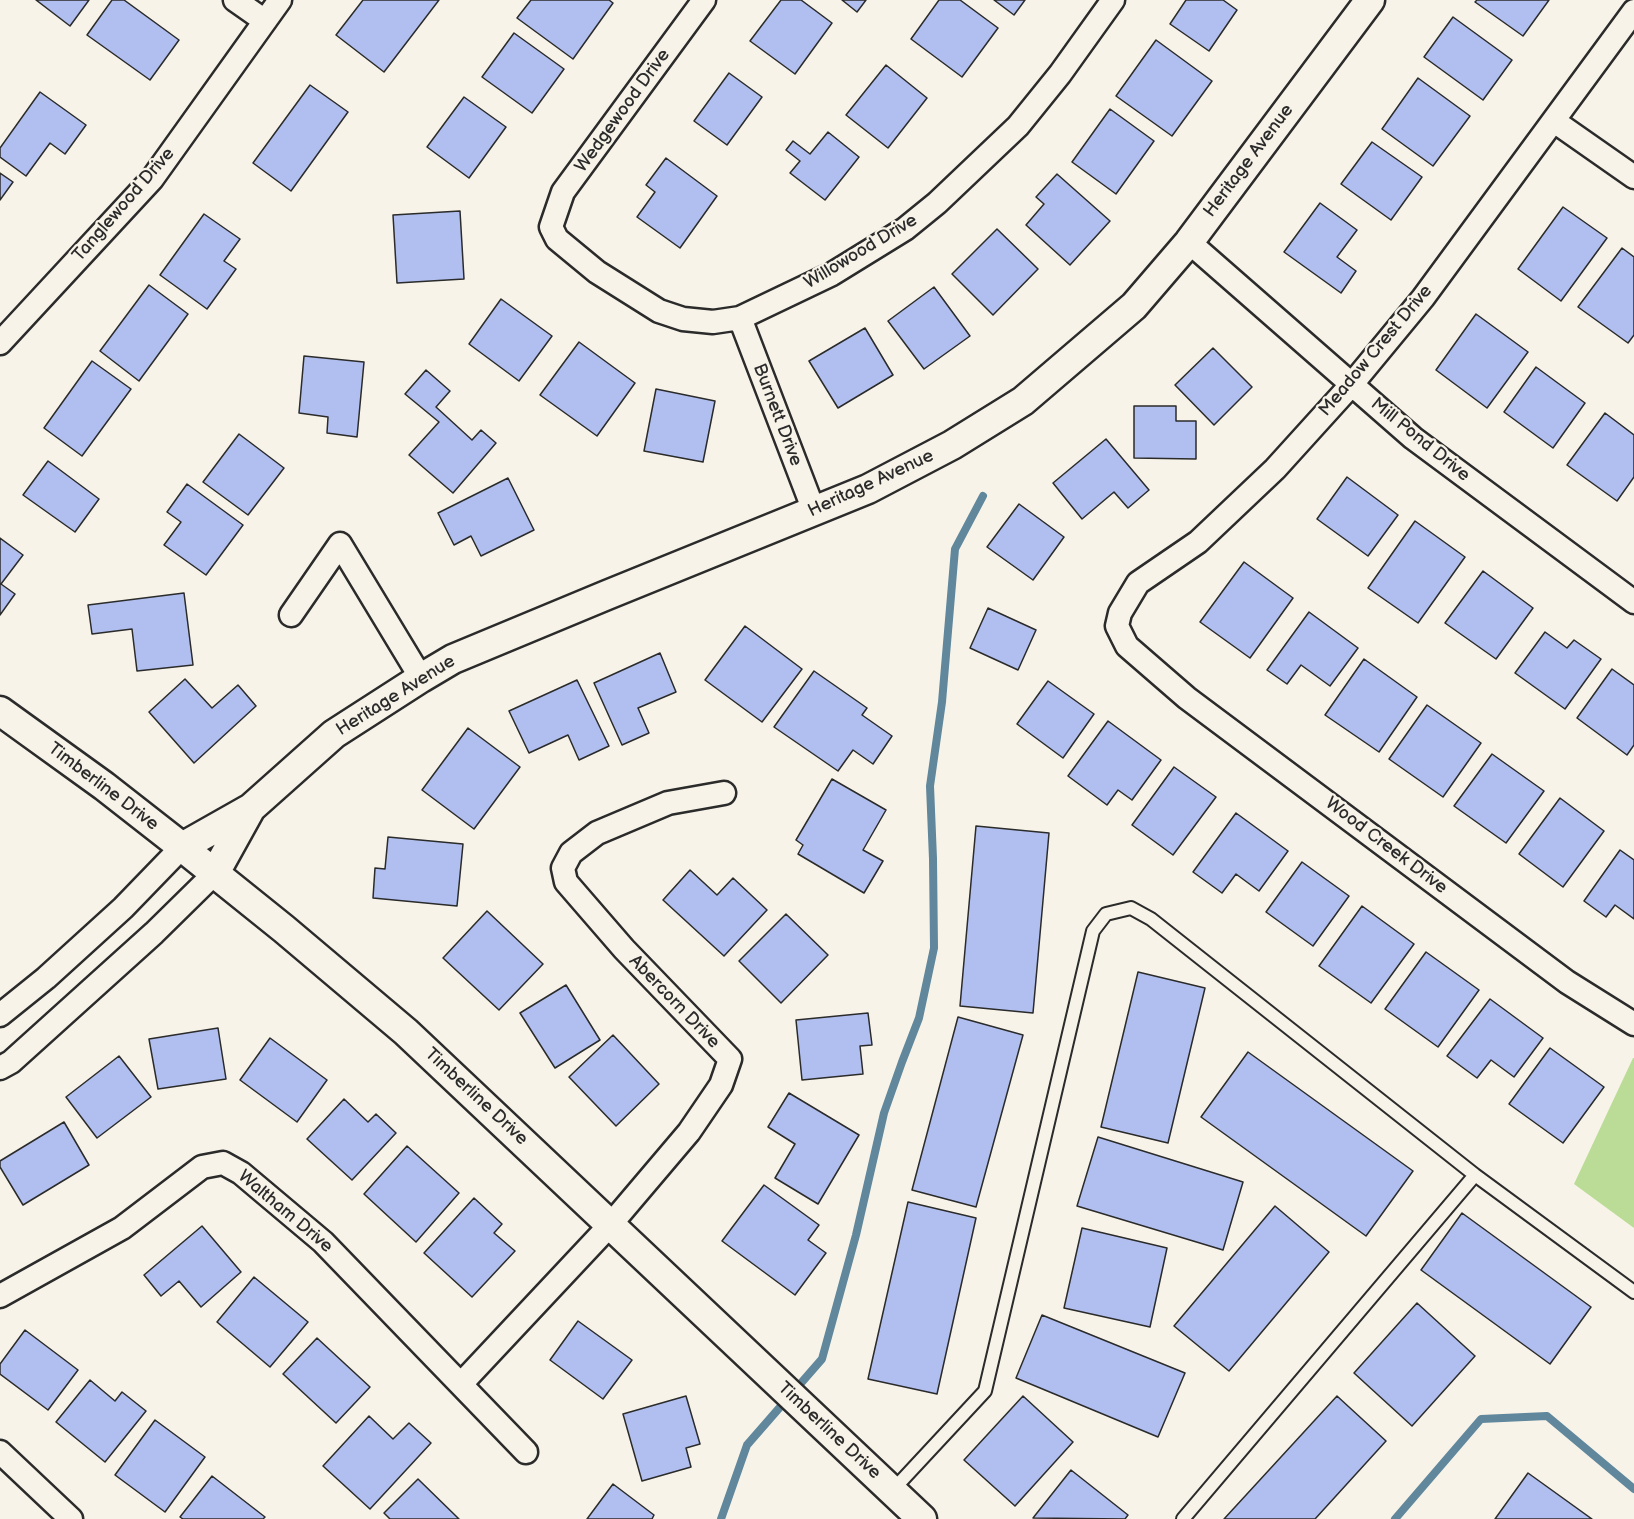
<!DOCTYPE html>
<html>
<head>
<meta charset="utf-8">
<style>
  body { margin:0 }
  canvas { display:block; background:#f7f3e8 }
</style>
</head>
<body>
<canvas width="1634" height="1519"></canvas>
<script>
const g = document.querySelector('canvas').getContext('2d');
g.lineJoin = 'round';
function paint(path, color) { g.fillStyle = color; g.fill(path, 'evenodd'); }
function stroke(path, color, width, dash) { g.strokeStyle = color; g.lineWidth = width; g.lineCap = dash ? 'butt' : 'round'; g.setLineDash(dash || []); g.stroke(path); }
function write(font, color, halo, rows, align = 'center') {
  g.font = font + ' "Balsamiq Sans",sans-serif'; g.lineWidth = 4.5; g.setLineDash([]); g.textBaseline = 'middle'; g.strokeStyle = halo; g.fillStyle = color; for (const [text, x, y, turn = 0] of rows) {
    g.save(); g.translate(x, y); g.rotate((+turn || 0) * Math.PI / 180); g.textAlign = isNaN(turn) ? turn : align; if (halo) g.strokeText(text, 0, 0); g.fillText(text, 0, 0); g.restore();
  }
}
const green = new Path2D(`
  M 1633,1058 L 1634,1058 L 1634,1228 L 1574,1184 Z`);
const stream = new Path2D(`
  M 721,1519 L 747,1445 L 822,1359 L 856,1235 L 884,1113 L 902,1062 L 919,1018 L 934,948 L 933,859 L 930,786 L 942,702 L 955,549 L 983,496
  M 1395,1519 L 1481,1419 L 1547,1416 L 1634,1489`);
const building = new Path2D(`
  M 36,0 L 89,0 L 70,26 Z
  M 112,0 L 124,0 L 179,40 L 150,80 L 87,35 Z
  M 363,0 L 439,0 L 384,72 L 336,35 Z
  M 531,0 L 609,0 L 613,3 L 573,59 L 517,18 Z
  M 781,0 L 801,0 L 832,23 L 795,74 L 750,41 Z
  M 842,0 L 866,0 L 857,12 Z
  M 939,0 L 960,0 L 998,28 L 962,77 L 911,39 Z
  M 994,0 L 1025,0 L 1014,15 Z
  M 1186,0 L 1223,0 L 1237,10 L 1209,51 L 1170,24 Z
  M 1477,0 L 1549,0 L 1523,36 L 1475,2 Z
  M 1453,17 L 1512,60 L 1483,100 L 1424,57 Z
  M 514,33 L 564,69 L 532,113 L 482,77 Z
  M 1156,40 L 1212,81 L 1172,136 L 1116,96 Z
  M 886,65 L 927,98 L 888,148 L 846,115 Z
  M 729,73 L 762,97 L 727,145 L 694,121 Z
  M 1418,78 L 1470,116 L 1433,166 L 1382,129 Z
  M 310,85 L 348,112 L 291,191 L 253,163 Z
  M 40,92 L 86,125 L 65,154 L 50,143 L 26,176 L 0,157 L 0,148 Z
  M 464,97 L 506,127 L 469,178 L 427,147 Z
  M 1110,109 L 1154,141 L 1116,194 L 1072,162 Z
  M 828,132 L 859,157 L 825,200 L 790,173 L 800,161 L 786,150 L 793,141 L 810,154 Z
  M 1372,142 L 1422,177 L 1391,220 L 1341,184 Z
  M 666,158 L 717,196 L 680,248 L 637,217 L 655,192 L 646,185 Z
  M 0,173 L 13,182 L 0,200 Z
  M 1057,174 L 1110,221 L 1070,265 L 1026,225 L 1044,204 L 1036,197 Z
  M 1320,203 L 1357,230 L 1337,257 L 1356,271 L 1341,293 L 1284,252 Z
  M 1563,207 L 1607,238 L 1561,301 L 1518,269 Z
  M 460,211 L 464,279 L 397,283 L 393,215 Z
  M 204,214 L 240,239 L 224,261 L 236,269 L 207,309 L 160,275 Z
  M 997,229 L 1038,269 L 993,315 L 952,274 Z
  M 1622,248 L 1634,257 L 1634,335 L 1628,343 L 1578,307 Z
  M 149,285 L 188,314 L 139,381 L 100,351 Z
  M 934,287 L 970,336 L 924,369 L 888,321 Z
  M 501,299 L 552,336 L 519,381 L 469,344 Z
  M 1476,314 L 1528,352 L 1487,408 L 1436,370 Z
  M 865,328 L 893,375 L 838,408 L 809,361 Z
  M 579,342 L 635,383 L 597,436 L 540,395 Z
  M 1213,348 L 1252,387 L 1214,425 L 1175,385 Z
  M 304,356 L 364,362 L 357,437 L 327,433 L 328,417 L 299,413 Z
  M 92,361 L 131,389 L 82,456 L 44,428 Z
  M 1536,367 L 1585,403 L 1553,448 L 1504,412 Z
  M 426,370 L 450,391 L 436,407 L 472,440 L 481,430 L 496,443 L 453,493 L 409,455 L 439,422 L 405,394 Z
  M 656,389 L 715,401 L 703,462 L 644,451 Z
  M 1134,406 L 1176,406 L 1176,421 L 1196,421 L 1196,459 L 1134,458 Z
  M 1605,413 L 1634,435 L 1634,477 L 1617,501 L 1567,465 Z
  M 239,434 L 284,468 L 248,515 L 203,482 Z
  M 1106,439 L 1149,490 L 1128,508 L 1114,492 L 1082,519 L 1053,483 Z
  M 48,461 L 99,499 L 75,532 L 23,495 Z
  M 1347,477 L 1398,515 L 1368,556 L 1317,519 Z
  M 508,478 L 534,530 L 481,556 L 471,536 L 454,545 L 438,513 Z
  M 187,484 L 243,525 L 206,575 L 164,545 L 181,522 L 167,512 Z
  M 1019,504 L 1064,537 L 1033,580 L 987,547 Z
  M 1415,521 L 1465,557 L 1418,623 L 1368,588 Z
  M 0,538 L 23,555 L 1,584 L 15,594 L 0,615 Z
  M 1244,562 L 1293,598 L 1250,658 L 1200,622 Z
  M 1483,571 L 1533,608 L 1496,659 L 1445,623 Z
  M 184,593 L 193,665 L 137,671 L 132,629 L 92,634 L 88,605 Z
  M 988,608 L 1036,630 L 1018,670 L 970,648 Z
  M 1309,612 L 1358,648 L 1330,686 L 1301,665 L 1287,684 L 1267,670 Z
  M 745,626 L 802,669 L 762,722 L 705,680 Z
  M 1545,632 L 1567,648 L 1574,640 L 1601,659 L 1565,709 L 1515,673 Z
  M 660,653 L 676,692 L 638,708 L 649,733 L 622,745 L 594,683 Z
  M 1364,659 L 1417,697 L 1379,752 L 1325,715 Z
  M 1612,669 L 1634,685 L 1634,745 L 1627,755 L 1577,718 Z
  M 814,671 L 867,708 L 862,715 L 892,736 L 873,764 L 853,750 L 838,771 L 774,727 Z
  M 185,679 L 212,708 L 238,685 L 256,706 L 194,763 L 149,712 Z
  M 577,680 L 609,746 L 579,760 L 568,735 L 529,753 L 509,711 Z
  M 1048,681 L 1094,714 L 1063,758 L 1017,724 Z
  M 1427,705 L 1481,743 L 1443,797 L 1389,759 Z
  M 1108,721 L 1161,760 L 1132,800 L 1118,790 L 1107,805 L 1068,776 Z
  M 468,728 L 520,767 L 474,829 L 422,790 Z
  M 1492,754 L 1544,791 L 1506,843 L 1454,806 Z
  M 1174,767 L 1216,797 L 1173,855 L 1132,825 Z
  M 832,779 L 886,810 L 863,850 L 883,861 L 864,893 L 798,854 L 803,845 L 796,840 Z
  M 1560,798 L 1604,831 L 1563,887 L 1519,854 Z
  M 1236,813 L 1288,851 L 1259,891 L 1236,874 L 1222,893 L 1193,872 Z
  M 976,826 L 1049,833 L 1033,1013 L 960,1006 Z
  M 388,837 L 463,844 L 457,906 L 373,898 L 375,868 L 385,869 Z
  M 1620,850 L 1634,860 L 1634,919 L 1615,905 L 1606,917 L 1584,901 Z
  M 1302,862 L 1349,896 L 1313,946 L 1266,912 Z
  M 690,870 L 717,895 L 733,878 L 767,910 L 724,956 L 663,900 Z
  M 1362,906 L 1414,944 L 1371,1003 L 1319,966 Z
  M 487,911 L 543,964 L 499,1010 L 443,958 Z
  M 786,914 L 828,955 L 781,1003 L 739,961 Z
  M 1426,952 L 1479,990 L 1438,1047 L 1385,1009 Z
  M 1138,972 L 1205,988 L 1168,1143 L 1101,1127 Z
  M 566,985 L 600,1040 L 555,1068 L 520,1013 Z
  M 1490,999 L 1543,1038 L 1514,1077 L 1491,1060 L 1477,1078 L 1447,1056 Z
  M 868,1013 L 872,1045 L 860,1046 L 863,1074 L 802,1080 L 796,1020 Z
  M 958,1017 L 1023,1035 L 976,1207 L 912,1190 Z
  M 218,1028 L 226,1079 L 158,1089 L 149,1039 Z
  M 613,1035 L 659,1084 L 616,1126 L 569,1077 Z
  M 270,1038 L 327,1080 L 297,1122 L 240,1080 Z
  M 1550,1048 L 1604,1087 L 1563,1143 L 1509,1104 Z
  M 1248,1052 L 1413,1171 L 1366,1236 L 1201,1117 Z
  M 119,1056 L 151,1097 L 97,1138 L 66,1097 Z
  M 789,1093 L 859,1135 L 818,1204 L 775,1178 L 795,1144 L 768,1127 Z
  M 344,1099 L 368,1122 L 376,1114 L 396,1133 L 352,1180 L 307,1139 Z
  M 64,1122 L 89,1165 L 23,1205 L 0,1167 L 0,1161 Z
  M 1098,1137 L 1243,1182 L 1223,1250 L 1077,1206 Z
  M 407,1146 L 459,1193 L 416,1242 L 364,1194 Z
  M 764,1185 L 819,1225 L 808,1240 L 826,1253 L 795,1295 L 722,1241 Z
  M 474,1198 L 502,1224 L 494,1233 L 515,1251 L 472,1297 L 424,1253 Z
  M 908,1202 L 976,1218 L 937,1394 L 868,1379 Z
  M 1275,1206 L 1329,1252 L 1229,1371 L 1174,1326 Z
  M 1462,1213 L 1591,1307 L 1550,1364 L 1421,1270 Z
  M 202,1226 L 241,1272 L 201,1307 L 179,1281 L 161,1296 L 144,1275 Z
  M 1082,1228 L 1167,1248 L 1150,1327 L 1064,1308 Z
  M 254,1277 L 308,1322 L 270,1367 L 217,1322 Z
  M 1417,1303 L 1475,1356 L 1412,1426 L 1354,1373 Z
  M 1042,1315 L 1185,1373 L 1158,1437 L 1016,1378 Z
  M 578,1321 L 632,1360 L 603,1399 L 550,1360 Z
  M 25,1330 L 78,1370 L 48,1410 L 0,1374 L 0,1364 Z
  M 317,1338 L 370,1387 L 336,1423 L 283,1374 Z
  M 90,1380 L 115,1401 L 122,1392 L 146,1411 L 105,1462 L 56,1422 Z
  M 686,1396 L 700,1444 L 686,1448 L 691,1467 L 642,1481 L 623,1414 Z
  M 1023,1396 L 1073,1442 L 1015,1506 L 964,1460 Z
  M 1337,1396 L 1386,1441 L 1315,1519 L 1224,1519 Z
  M 369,1416 L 393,1439 L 409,1423 L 431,1443 L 370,1509 L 323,1466 Z
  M 155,1420 L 205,1457 L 165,1512 L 115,1475 Z
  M 1071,1470 L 1128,1515 L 1125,1519 L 1033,1518 Z
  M 1528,1473 L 1592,1519 L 1495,1519 Z
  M 212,1476 L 265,1517 L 263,1519 L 183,1519 L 180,1517 Z
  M 418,1479 L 459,1519 L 390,1519 L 384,1513 Z
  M 613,1484 L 654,1515 L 652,1519 L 587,1519 Z`);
const service = new Path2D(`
  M 892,1491 L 985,1391 L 1093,931 L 1106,914 L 1131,908 L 1151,919 L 1475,1175 L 1634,1292
  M 1183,1519 L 1475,1175`);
const minor = new Path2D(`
  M 235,0 L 265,21
  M 704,0 L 563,192 L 551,227 L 557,239 L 597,272 L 659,311 L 683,319 L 713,322 L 740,318 L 832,274 L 905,229 L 937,203 L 1018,126 L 1060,74 L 1113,0
  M 1634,11 L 1423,298 L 1352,384 L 1275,469 L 1198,542 L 1138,583 L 1120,613 L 1117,626 L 1127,646 L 1187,698 L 1567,982 L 1634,1024
  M 1554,121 L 1634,177
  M 1189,242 L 1413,438 L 1634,602
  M 740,318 L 814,511
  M 0,343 L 152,179 L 280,0
  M 291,615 L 340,544 L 421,678
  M 0,1015 L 46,978 L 123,908 L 182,847
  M 0,1068 L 11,1062 L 154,933 L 215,873
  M 0,1296 L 122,1228 L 202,1167 L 223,1163 L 241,1173 L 323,1242 L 526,1452
  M 461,1384 L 611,1224 L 689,1132 L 721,1085 L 730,1059 L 624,949 L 566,882 L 563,868 L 571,853 L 597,833 L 668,803 L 724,793
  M 0,1452 L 71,1519`);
const tertiary = new Path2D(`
  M 0,711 L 104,786 L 182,847 L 284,929 L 406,1032 L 922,1519
  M 182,847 L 251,808 L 334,734 L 421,678 L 453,659 L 607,595 L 868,489 L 952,445 L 1023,401 L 1134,306 L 1189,242 L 1370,0
  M 215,873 L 251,808`);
const streetNames = [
  ["Wedgewood Drive",623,111,-54],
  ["Heritage Avenue",1249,161,-53],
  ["Tanglewood Drive",124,205,-49],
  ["Willowood Drive",861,252,-31],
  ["Meadow Crest Drive",1376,351,-50],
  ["Burnett Drive",777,415,69],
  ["Mill Pond Drive",1420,440,39],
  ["Heritage Avenue",871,484,-25],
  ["Heritage Avenue",396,696,-32],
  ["Timberline Drive",103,787,37],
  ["Wood Creek Drive",1386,846,37],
  ["Abercorn Drive",674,1002,46],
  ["Timberline Drive",476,1097,43],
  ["Waltham Drive",285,1212,40],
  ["Timberline Drive",829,1431,43]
];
paint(green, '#bbdc96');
stroke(stream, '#60879b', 8);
paint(building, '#b0bfef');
stroke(building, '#2b2b2b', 1.5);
stroke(service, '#2b2b2b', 16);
stroke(minor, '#2b2b2b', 27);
stroke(tertiary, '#2b2b2b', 33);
stroke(service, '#f7f3e8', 12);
stroke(minor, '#f7f3e8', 22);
stroke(tertiary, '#f7f3e8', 28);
write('18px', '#2b2b2b', '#f7f3e8', streetNames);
</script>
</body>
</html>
